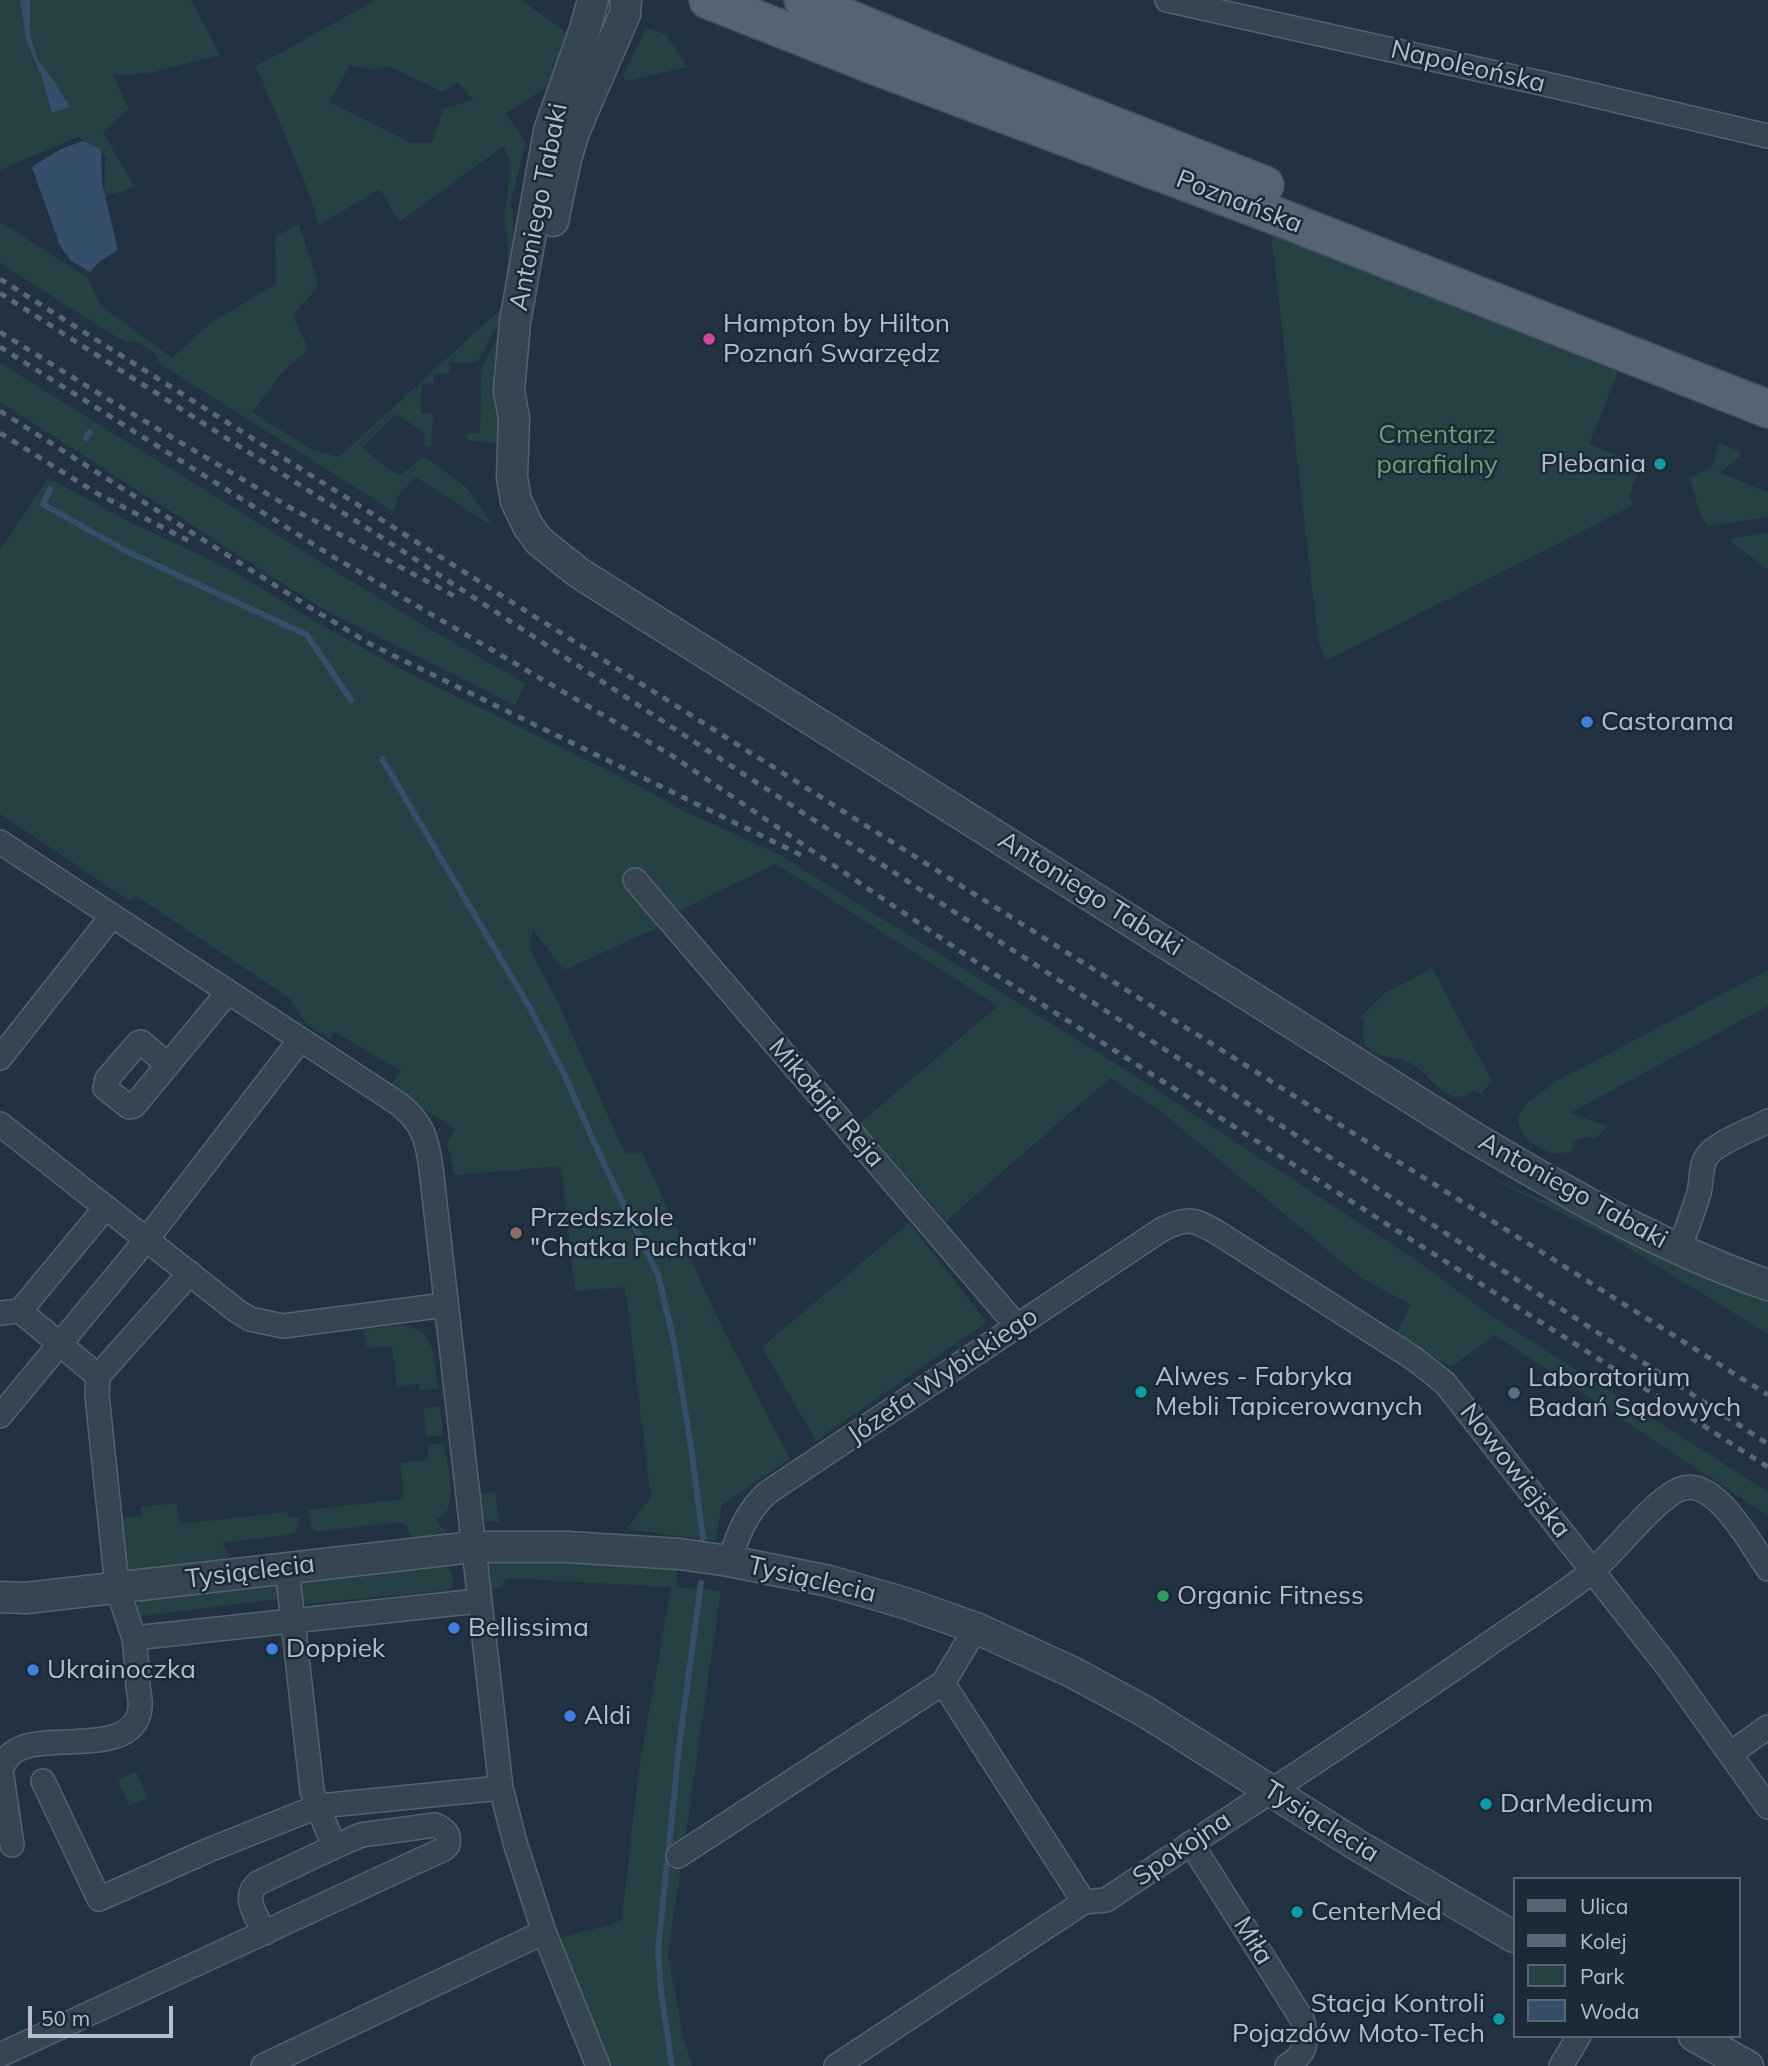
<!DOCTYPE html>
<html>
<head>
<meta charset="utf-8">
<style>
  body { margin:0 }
  #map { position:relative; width:1768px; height:2066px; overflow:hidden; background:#223242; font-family:Mulish,sans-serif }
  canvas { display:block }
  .legend { position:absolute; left:1513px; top:1877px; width:228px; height:161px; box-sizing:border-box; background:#1c2937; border:2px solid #596573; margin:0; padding:9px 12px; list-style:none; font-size:21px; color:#b4becc }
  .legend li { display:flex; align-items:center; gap:14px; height:35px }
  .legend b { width:35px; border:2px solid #596573 }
  .scale { position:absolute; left:28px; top:2006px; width:145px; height:32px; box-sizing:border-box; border:4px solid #b4becc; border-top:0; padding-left:9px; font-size:21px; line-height:24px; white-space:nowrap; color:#b4becc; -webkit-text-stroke:5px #1c2937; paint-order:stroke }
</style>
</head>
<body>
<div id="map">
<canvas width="1768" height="2066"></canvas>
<ul class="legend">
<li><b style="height:9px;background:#556372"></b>Ulica</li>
<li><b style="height:9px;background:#596879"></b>Kolej</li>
<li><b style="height:19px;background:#254143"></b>Park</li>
<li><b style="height:19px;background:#344e6b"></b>Woda</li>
</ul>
<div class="scale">50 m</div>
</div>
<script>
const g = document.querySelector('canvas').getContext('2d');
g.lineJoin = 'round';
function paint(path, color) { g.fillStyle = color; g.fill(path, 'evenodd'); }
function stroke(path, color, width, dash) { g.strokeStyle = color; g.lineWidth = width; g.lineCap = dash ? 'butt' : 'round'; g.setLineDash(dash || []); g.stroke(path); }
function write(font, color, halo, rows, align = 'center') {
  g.font = font + ' Mulish,sans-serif'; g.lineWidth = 5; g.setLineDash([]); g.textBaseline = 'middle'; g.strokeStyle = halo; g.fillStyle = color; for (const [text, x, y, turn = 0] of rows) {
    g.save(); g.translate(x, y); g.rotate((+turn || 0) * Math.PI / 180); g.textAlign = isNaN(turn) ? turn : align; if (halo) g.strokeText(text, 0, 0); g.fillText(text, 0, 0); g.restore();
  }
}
const green = new Path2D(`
  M 0,0 L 20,0 L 26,40 L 42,78 L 52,113 L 69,107 L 52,78 L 38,60 L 30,35 L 30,0 L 191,0 L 220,55 L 149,73 L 113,75 L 129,109 L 103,132 L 135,187 L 104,197 L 106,156 L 78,137 L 0,170 Z
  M 376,0 L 521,0 L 566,32 L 546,88 L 506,113 L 526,143 L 511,200 L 511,209 L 513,208 L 513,262 L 503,328 L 497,327 L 494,330 L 478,362 L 450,362 L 449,374 L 434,374 L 434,383 L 422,384 L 421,413 L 433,414 L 431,447 L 424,447 L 425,433 L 396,414 L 362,448 L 397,475 L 402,474 L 424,456 L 466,487 L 494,527 L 416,477 L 398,496 L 394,512 L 159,363 L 156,354 L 136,341 L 126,343 L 0,263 L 0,222 L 87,277 L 101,306 L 172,358 L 211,323 L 276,284 L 275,237 L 299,224 L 319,286 L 293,315 L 308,349 L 281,374 L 252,412 L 312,450 L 339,457 L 503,307 L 508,256 L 505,217 L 510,170 L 509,159 L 504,146 L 399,222 L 380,189 L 319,225 L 308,190 L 256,66 ZM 350,65 L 374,70 L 388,66 L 442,92 L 458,82 L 473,100 L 443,109 L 432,143 L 411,143 L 329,102 Z
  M 646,28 L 665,34 L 688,67 L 626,81 L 623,76 Z
  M 1271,234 L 1618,372 L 1589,444 L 1641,465 L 1629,496 L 1634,505 L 1326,661 L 1318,639 Z
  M 500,333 L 500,437 L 495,443 L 471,441 L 465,436 L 467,434 L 480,433 L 482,367 Z
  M 0,363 L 416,621 L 526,684 L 515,705 L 321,608 L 0,402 Z
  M 1719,443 L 1743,453 L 1720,473 L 1768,492 L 1768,517 L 1707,526 L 1700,515 L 1690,477 L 1712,467 Z
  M 48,478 L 120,517 L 231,570 L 311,619 L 401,669 L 629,781 L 684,811 L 778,854 L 1118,1065 L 1419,1262 L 1484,1311 L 1768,1492 L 1768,1516 L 1495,1335 L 1451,1367 L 1396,1335 L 1411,1305 L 1360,1277 L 1158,1109 L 1110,1078 L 946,1221 L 860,1123 L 998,1006 L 776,864 L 679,911 L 653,930 L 564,970 L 533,930 L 530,949 L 558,1003 L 625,1154 L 642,1152 L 718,1319 L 790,1459 L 722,1505 L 715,1541 L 626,1529 L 651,1498 L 625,1287 L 575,1291 L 561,1166 L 455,1175 L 447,1144 L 455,1129 L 389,1087 L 401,1071 L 335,1032 L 330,1039 L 307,1024 L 289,998 L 136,896 L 130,901 L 0,814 L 0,550 Z
  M 1768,532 L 1768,570 L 1729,540 L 1735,538 Z
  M 1432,968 L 1492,1081 L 1481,1094 L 1475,1090 C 1470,1092 1466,1097 1460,1097 C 1443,1099 1426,1072 1412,1064 C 1389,1053 1353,1059 1365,1021 L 1360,1018 L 1363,1014 L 1385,993 Z
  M 1768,970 L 1768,1006 L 1570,1113 L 1608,1126 L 1595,1139 L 1585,1137 L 1575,1141 L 1571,1152 C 1566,1152 1559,1154 1554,1153 C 1538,1151 1510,1130 1521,1111 C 1528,1099 1544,1091 1555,1082 Z
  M 1486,1176 L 1606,1226 L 1768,1298 L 1768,1334 L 1614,1239 Z
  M 909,1223 L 987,1322 L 816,1441 L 762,1347 Z
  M 403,1325 C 438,1331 434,1361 438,1389 L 419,1390 L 418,1384 L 397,1387 L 392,1346 L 367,1348 L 364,1329 Z
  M 440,1406 L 443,1435 L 427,1437 L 423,1409 Z
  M 444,1443 C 447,1462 461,1513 437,1519 L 438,1524 L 450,1536 L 415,1542 L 403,1522 L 322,1531 L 316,1531 L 311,1528 L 308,1510 L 404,1499 L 400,1463 L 429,1460 L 428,1445 Z
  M 495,1491 L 500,1522 L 482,1521 L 478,1495 Z
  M 177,1503 L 180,1524 L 287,1512 L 288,1518 L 299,1517 C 302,1524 298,1529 293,1534 L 222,1543 L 234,1563 L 124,1570 L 116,1518 L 142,1516 L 141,1507 Z
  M 496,1558 L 677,1564 L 677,1587 L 721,1591 L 668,1955 L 683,2036 L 692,2066 L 608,2066 L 558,1938 L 613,1924 L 622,1919 L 638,1775 L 671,1587 L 507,1578 L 499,1588 L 488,1589 L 487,1569 Z
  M 446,1565 L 450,1570 L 454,1581 L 450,1590 L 306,1604 L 302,1602 L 297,1589 L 301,1582 L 309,1576 Z
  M 275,1583 L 278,1587 L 279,1596 L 277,1599 L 142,1616 L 137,1612 C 136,1603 142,1600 149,1595 Z
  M 136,1772 L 148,1798 L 129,1806 L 118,1780 Z`);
const water = new Path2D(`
  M 20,0 L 30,0 L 30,35 L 38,60 L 52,78 L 70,107 L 52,113 L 42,78 L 26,40 Z
  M 83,141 L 101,149 L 102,183 L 118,250 L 100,261 L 90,272 L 71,261 L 60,246 L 32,167 L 61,149 Z`);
const stream = new Path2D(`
  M 86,438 L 90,432
  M 50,489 L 43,504 L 128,552 L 307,635 L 351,700
  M 382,759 L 530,1008 L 563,1072 L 603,1162 L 658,1275 L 673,1337 L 690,1440 L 703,1538
  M 669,1846 L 679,1747 L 701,1583
  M 667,1864 L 658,1949 L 661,1992 L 672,2066`);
const minor = new Path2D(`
  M 1167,0 L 1563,88 L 1768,136
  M 0,842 L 399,1104 C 423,1123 427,1139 431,1168 L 501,1788 L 516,1846 L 544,1932 L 598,2066
  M 635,880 L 1017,1326
  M 0,1058 L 112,916
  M 168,1065 L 141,1042 L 138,1043 L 107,1079 L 105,1088 L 129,1107 L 134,1106 L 228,992
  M 0,1124 L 237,1311 L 250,1319 L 283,1326 L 445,1305
  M 1679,1249 C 1686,1231 1693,1212 1699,1193 C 1702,1181 1700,1166 1707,1156 C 1717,1142 1752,1130 1768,1121
  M 190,1273 L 98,1376 L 97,1395 L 117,1587 L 134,1638 L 478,1601
  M 20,1311 L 98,1376
  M 0,1313 L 20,1311 L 106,1207
  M 0,1416 L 147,1239 L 300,1040
  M 729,1561 C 739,1533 745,1514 767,1493 L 1161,1230 C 1187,1216 1194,1219 1218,1233 L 1413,1358 L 1445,1383 L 1667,1666 L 1768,1807
  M 943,1683 L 1084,1902
  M 1731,1753 L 1768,1727
  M 43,1781 L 99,1899 L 209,1850 L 319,1806 L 501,1788
  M 1191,1843 L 1302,2019 C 1308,2042 1307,2053 1287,2066
  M 12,1845 L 1,1770 C 5,1761 8,1755 17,1750 C 46,1732 135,1758 140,1708 C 141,1701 139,1693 138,1686 C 137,1670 136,1654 134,1638
  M 678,1856 L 943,1683 L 976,1628
  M 265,1933 C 257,1917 241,1897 258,1883 L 334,1847
  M 0,2055 L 444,1849 L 448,1845 C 450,1834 445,1829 435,1825 L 361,1835 L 334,1847 L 312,1791 L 287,1568
  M 263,2066 L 544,1932
  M 836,2066 L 1084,1902 L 1106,1900 C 1232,1816 1361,1734 1486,1646 C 1520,1622 1557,1599 1590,1573 C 1613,1555 1659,1493 1684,1488 C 1717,1480 1752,1546 1768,1569
  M 1561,2066 L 1579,2036`);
const tertiary = new Path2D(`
  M 593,0 L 585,29 L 549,131 L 515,322 L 509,391 L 514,418 L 512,477 L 516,501 L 528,526 L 539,541 L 579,573 L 1473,1137 C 1569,1194 1662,1248 1768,1285
  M 553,221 L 566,159 L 574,132 L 625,14 L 626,0
  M 0,1597 L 26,1598 L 473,1547 L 568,1547 L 680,1554 L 729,1561 L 829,1581 L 905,1603 L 976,1628 L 1072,1672 L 1144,1711 L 1357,1845 L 1514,1937
  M 1694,2036 L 1748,2066`);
const primary = new Path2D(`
  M 708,0 L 883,69 L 1271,214 L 1768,409
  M 803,0 L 978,72 L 1265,185`);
const rail = new Path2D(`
  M 0,279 L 1768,1395
  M 0,293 L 398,548 L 1768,1444
  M 0,332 L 106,398 L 289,507 L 456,597
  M 0,347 L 332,556 L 671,755 L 982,966 L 1768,1467
  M 0,411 L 314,610 L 372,645 L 807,858
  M 0,433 L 98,494 L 191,542`);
const markers = [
  [709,339,7,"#d1479c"],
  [1660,464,7,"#0f9aa8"],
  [1587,722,7,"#3f7fe0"],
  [516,1233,7,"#8d6e63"],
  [1141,1392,7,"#0f9aa8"],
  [1514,1393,7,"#5c6f8a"],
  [1163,1596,7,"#2e9e5b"],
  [454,1628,7,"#3f7fe0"],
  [272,1649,7,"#3f7fe0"],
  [33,1670,7,"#3f7fe0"],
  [570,1716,7,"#3f7fe0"],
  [1486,1804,7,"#0f9aa8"],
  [1297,1912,7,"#0f9aa8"],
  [1499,2019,7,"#0f9aa8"]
];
const streetNames = [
  ["Napoleońska",1468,67,13],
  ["Poznańska",1239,202,21],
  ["Antoniego Tabaki",539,207,-79],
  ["Antoniego Tabaki",1090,894,32],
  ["Mikołaja Reja",826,1103,49],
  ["Antoniego Tabaki",1573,1191,29],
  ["Józefa Wybickiego",943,1376,-34],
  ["Nowowiejska",1515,1471,52],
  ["Tysiąclecia",250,1572,-7],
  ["Tysiąclecia",812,1580,13],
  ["Tysiąclecia",1321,1822,32],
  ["Spokojna",1182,1849,-34],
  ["Miła",1253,1941,58]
];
const poiNames = [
  ["Hampton by Hilton",723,324],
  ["Poznań Swarzędz",723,354],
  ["Plebania",1646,464,"right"],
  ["Castorama",1601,722],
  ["Przedszkole",530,1218],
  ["\"Chatka Puchatka\"",530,1248],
  ["Alwes - Fabryka",1155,1377],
  ["Mebli Tapicerowanych",1155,1407],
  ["Laboratorium",1528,1378],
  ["Badań Sądowych",1528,1408],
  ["Organic Fitness",1177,1596],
  ["Bellissima",468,1628],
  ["Doppiek",286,1649],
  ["Ukrainoczka",47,1670],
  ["Aldi",584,1716],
  ["DarMedicum",1500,1804],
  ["CenterMed",1311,1912],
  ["Stacja Kontroli",1485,2004,"right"],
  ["Pojazdów Moto-Tech",1485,2034,"right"]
];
const parkNames = [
  ["Cmentarz",1437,435],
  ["parafialny",1437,465]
];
paint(green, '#254143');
paint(water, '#344e6b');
stroke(stream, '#344e6b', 6);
stroke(minor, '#55616f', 26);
stroke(tertiary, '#55616f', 33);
stroke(primary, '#414d5b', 40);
stroke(minor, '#374452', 23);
stroke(tertiary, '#374452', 30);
stroke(primary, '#556372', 37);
stroke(rail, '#596879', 5, [7, 7]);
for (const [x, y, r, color] of markers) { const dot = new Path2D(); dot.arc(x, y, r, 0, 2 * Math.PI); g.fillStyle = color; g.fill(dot); stroke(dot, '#1c2937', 2.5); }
write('26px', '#b4becc', '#1c2937', streetNames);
write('26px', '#b4becc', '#1c2937', poiNames, 'left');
write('26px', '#68a072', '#1c2937', parkNames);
</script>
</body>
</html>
